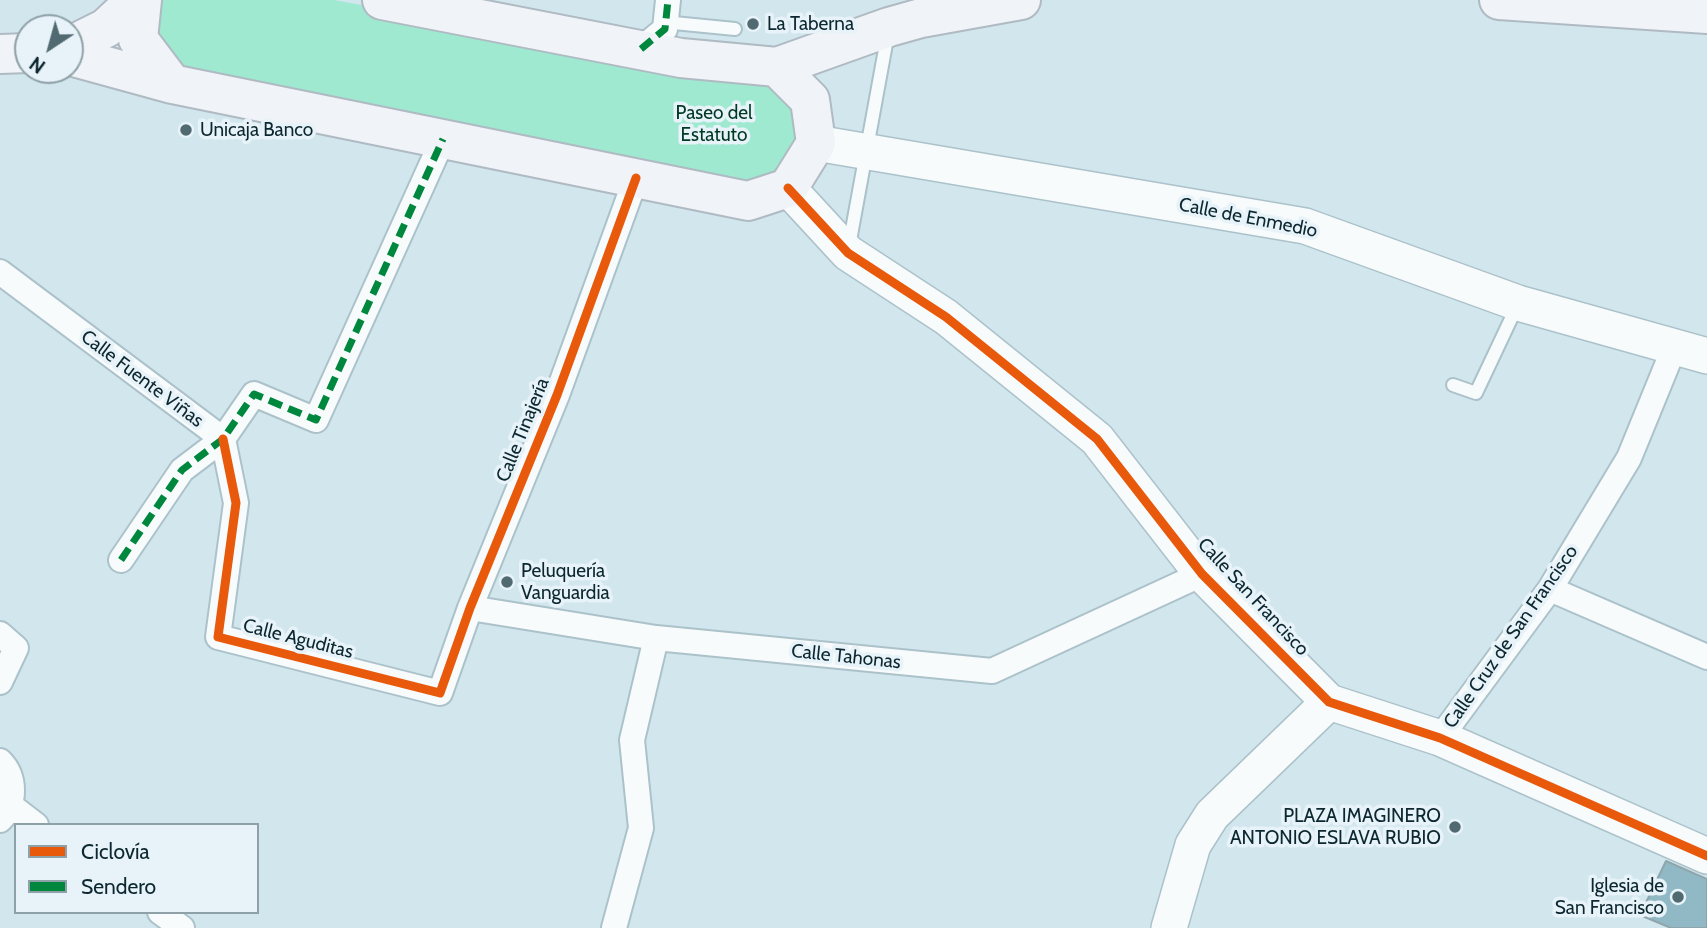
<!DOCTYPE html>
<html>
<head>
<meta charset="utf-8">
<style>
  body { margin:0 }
  #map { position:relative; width:1707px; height:928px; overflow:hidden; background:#d2e6ed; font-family:Cabin,sans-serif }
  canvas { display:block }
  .legend { position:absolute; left:14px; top:823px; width:245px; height:91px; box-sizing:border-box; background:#e7f3f8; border:2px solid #8fa1a8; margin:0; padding:9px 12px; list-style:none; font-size:21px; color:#0c2730 }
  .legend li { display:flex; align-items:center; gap:14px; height:35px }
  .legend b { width:35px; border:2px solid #8fa1a8 }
  .north { position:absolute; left:14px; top:14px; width:70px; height:70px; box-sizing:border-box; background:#e7f3f8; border:2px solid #8fa1a8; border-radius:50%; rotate:216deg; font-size:19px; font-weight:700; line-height:28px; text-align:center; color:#0c2730 }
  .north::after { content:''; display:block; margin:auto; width:24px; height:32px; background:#516a72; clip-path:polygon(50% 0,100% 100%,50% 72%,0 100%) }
</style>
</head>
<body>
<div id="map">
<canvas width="1707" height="928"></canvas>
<ul class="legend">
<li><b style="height:9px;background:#e8590c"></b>Ciclovía</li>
<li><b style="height:9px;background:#00873e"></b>Sendero</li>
</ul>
<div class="north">N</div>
</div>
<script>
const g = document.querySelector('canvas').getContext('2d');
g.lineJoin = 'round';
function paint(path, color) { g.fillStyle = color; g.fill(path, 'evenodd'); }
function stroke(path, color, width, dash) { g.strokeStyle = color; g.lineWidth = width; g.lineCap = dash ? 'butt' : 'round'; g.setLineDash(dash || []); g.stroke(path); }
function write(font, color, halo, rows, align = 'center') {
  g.font = font + ' Cabin,sans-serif'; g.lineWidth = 7; g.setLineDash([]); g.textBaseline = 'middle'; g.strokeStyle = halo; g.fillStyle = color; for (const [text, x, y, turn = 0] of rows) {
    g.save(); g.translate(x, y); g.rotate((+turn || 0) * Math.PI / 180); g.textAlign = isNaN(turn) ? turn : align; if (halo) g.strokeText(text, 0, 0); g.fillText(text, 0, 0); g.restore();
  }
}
const green = new Path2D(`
  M 156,0 L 334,0 L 773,81 L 785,92 L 803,135 L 779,176 L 747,185 L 177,72 L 153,43 Z`);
const building = new Path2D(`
  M 1666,861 L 1707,879 L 1707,928 L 1671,928 L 1640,915 Z`);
const lane = new Path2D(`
  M 665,29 L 674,23 L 735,29
  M 849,246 L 888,33
  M 1453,385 L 1476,393 L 1518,304`);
const street = new Path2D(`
  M 641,49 L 665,29 L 668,0
  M 0,272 L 223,439
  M 223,439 L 236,503 L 218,637 L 440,693 L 470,608 L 557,395 L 636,178
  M 121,560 L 182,470 L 223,439 L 254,394 L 316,420 L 443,139
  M 1550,589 L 1707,657
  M 470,608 L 656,638 L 992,671 L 1202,574
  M 0,634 L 16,648 L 0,682
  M 1440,738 L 1550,589 L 1629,458 L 1674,348
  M 0,761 C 16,777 16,804 0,820
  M 10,805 L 36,825
  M 160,912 L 182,928
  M 614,928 L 641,828 L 632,740 L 656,638`);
const secondary = new Path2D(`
  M 816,143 L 1305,226 L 1518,303 L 1707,356
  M 788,188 L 848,253 L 946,317 L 1097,439 L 1202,574 L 1329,702 L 1440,738 L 1707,856
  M 1169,928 L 1193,845 L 1212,815 L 1329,702`);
const primary = new Path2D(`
  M 142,0 L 138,39 L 172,84 L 748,201 L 788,188 L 816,143 L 810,100 L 777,67 L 681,58 L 382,0
  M 1499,0 L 1707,14
  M 70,46 L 106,28 L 136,0
  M 0,54 L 28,53
  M 70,56 L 172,84
  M 777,67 L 889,27 L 921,18 L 1021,0`);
const quiet = new Path2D(`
  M 641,49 L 665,29 L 668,0
  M 121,560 L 182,470 L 223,439 L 254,394 L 316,420 L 443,139`);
const cycleway = new Path2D(`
  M 788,188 L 848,253 L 946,317 L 1097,439 L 1202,574 L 1329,702 L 1440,738 L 1707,856
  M 223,439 L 236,503 L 218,637 L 440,693 L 470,608 L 557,395 L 636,178`);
const markers = [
  [753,24,7,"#516a72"],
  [186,130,7,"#516a72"],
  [507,582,7,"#516a72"],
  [1455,827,7,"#516a72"],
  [1678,897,7,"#516a72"]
];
const poiNames = [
  ["La Taberna",767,24],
  ["Unicaja Banco",200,130],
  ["Peluquería",521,571],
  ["Vanguardia",521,593],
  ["PLAZA IMAGINERO",1441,816,"right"],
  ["ANTONIO ESLAVA RUBIO",1441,838,"right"],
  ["Iglesia de",1664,886,"right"],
  ["San Francisco",1664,908,"right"]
];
const parkNames = [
  ["Paseo del",714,113],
  ["Estatuto",714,135]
];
const streetNames = [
  ["Calle de Enmedio",1248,218,11],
  ["Calle Fuente Viñas",142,379,37],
  ["Calle Tinajería",523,430,-68],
  ["Calle San Francisco",1253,597,47],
  ["Calle Cruz de San Francisco",1511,637,-55],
  ["Calle Aguditas",298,639,14],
  ["Calle Tahonas",846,657,6]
];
paint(green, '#9ee9d0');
paint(building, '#91b9c5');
stroke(building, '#8fa5ac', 2);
stroke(lane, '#acc2ca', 16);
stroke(street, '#acc2ca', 28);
stroke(secondary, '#acc2ca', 38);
stroke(primary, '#afbac3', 42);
stroke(lane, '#f8fbfc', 12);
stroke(street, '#f8fbfc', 24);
stroke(secondary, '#f8fbfc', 35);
stroke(primary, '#f0f3f7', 38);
stroke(quiet, '#00873e', 7, [14, 7]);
stroke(cycleway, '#e8590c', 9);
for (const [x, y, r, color] of markers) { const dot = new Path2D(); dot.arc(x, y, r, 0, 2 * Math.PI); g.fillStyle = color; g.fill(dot); stroke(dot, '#e7f3f8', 2.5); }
write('19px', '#0c2730', '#e7f3f8', poiNames, 'left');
write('19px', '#003824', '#e7f3f8', parkNames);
write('19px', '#0c2730', '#e7f3f8', streetNames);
</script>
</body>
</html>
